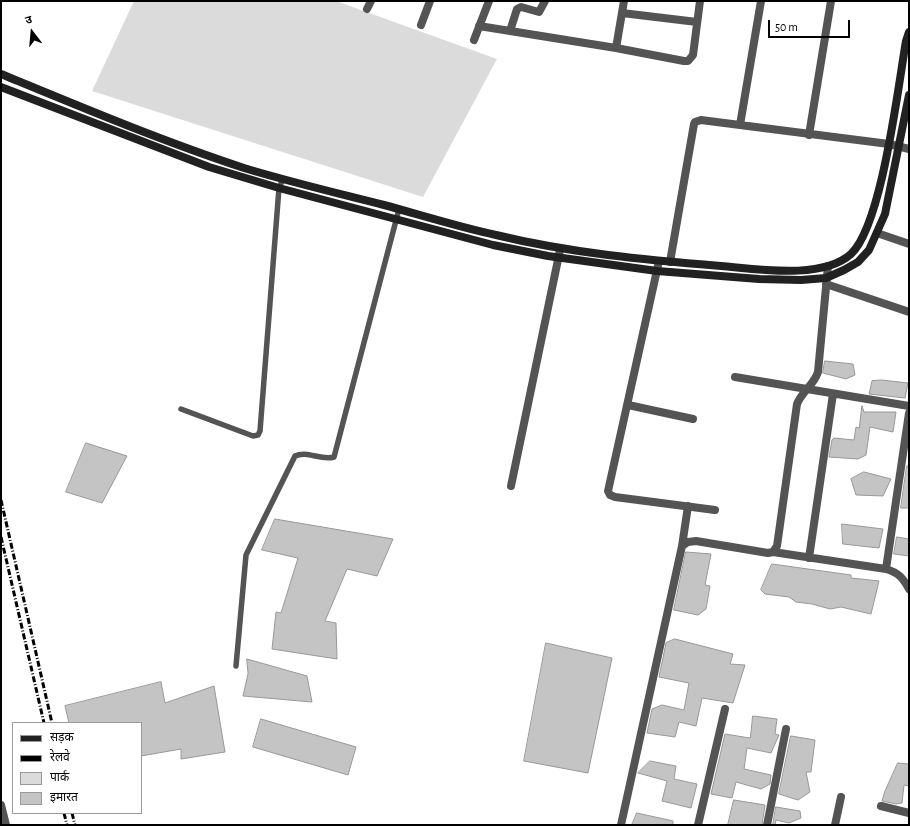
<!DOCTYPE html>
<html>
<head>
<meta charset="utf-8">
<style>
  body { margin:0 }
  #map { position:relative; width:910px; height:826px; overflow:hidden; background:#fff; font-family:"Alegreya Sans","Noto Sans Devanagari",sans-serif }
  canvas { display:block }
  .frame { position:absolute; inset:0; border:2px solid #000; pointer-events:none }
  .legend { position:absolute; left:12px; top:722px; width:130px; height:92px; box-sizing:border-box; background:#fff; border:1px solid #999; margin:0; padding:5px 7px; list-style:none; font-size:12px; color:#000 }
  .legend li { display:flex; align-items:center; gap:8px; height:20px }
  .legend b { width:20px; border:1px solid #999 }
  .north { position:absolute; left:12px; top:12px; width:40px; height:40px; -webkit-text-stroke:3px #fff; paint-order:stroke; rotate:344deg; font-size:11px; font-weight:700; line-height:16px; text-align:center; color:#000 }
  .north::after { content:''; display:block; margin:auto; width:14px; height:18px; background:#000; clip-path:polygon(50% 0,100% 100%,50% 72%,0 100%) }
  .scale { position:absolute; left:768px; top:20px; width:82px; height:18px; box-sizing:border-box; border:2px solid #000; border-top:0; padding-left:5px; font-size:12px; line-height:14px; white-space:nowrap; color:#000; -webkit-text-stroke:3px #fff; paint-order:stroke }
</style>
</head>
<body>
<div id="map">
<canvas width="910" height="826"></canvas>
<div class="frame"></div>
<ul class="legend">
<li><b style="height:5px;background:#212121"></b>सड़क</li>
<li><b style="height:5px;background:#000"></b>रेलवे</li>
<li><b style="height:11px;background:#dbdbdb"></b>पार्क</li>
<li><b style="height:11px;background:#c4c4c4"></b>इमारत</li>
</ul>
<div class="north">उ</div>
<div class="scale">50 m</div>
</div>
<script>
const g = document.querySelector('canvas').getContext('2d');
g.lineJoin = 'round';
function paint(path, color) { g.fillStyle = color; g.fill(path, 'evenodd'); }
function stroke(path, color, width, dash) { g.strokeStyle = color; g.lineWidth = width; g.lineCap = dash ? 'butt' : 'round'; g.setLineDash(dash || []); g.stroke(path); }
const green = new Path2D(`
  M 134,1 L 336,1 L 497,59 L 423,197 L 92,91 Z`);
const building = new Path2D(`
  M 825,361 L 853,364 L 855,375 L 846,379 L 823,373 Z
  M 882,380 L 908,383 L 905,398 L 869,394 L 872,381 Z
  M 862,406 L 864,412 L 896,412 L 893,432 L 870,427 L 866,455 L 858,459 L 829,457 L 832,440 L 834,438 L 854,440 L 856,427 L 859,428 Z
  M 86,443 L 127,456 L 102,503 L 66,492 Z
  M 907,466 L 909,466 L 909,508 L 901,508 Z
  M 864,472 L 891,479 L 883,496 L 856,495 L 851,479 Z
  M 275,519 L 393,539 L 377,576 L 347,569 L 325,621 L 336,623 L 337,659 L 272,649 L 276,612 L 281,613 L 298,558 L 262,550 Z
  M 842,524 L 883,529 L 879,548 L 843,544 Z
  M 897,537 L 909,539 L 909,556 L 894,554 Z
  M 686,552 L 711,554 L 705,585 L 710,586 L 706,609 L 698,615 L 674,610 Z
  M 772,564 L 851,575 L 851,578 L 879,581 L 871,614 L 841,607 L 830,609 L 812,604 L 796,602 L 789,597 L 765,594 L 761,590 Z
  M 675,639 L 733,654 L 730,664 L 745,665 L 733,703 L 702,698 L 696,726 L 679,722 L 675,737 L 647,733 L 652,709 L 662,705 L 684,710 L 689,683 L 659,677 L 666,643 Z
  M 546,643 L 612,658 L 588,773 L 524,761 Z
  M 247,659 L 307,676 L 312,702 L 243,696 L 248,674 Z
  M 161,682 L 165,703 L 214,686 L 225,752 L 181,759 L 181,749 L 141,756 L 141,723 L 69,723 L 65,706 Z
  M 753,716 L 777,719 L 775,734 L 779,735 L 771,753 L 747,748 L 744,769 L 771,775 L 770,784 L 761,789 L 736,782 L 732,798 L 711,794 L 725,734 L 750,738 Z
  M 261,719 L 356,747 L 348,775 L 253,747 Z
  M 791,736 L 815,740 L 811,772 L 806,772 L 810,792 L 798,800 L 779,794 Z
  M 650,761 L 676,766 L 674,779 L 697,784 L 691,808 L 662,801 L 667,781 L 638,773 Z
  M 898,763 L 909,764 L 909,786 L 904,785 L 902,803 L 896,804 L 882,801 L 885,791 Z
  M 734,800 L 765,805 L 762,825 L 728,825 Z
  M 776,807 L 800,811 L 801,818 L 789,823 L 776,820 L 775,825 L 773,825 Z
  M 637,813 L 673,821 L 673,825 L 632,825 Z`);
const service = new Path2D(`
  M 181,409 L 253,436 L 258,435 L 260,431 L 279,188 L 283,179
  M 236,666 L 246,555 L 295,456 C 307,450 321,461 334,457 L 399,209`);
const minor = new Path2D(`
  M 624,1 L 616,48 L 684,61 L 688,61 L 693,55 L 700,1
  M 367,9 L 371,1
  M 622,13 L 697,22
  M 421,25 L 430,1
  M 479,26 L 616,48
  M 510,31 L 517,9 L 521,7 L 539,12 L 545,1
  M 474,40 L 489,1
  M 740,125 L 889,144 L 909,149
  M 809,135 L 831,1
  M 877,233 L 909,244
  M 659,261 L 608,491 L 610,495 L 615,497 L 715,510
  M 670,262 L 694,124 L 695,122 L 701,120 L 740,125 L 761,1
  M 826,284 L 909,312
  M 735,377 L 909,406
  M 628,405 L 693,419
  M 511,486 L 560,250
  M 682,546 L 688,506
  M 773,552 L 886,569 C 899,573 903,578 909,589
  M 809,558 L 833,394
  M 886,569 L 909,413
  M 1,805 L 6,825
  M 881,806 L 909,813
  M 621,825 L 682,546 L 688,542 L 696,541 L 768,553 L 773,552 L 777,546 L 797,404 C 802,391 814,385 818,372 L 828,266
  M 698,825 L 725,709
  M 767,825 L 786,729
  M 835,825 L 841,797`);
const secondary = new Path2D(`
  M 1,74 C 81,107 162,141 244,168 C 290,182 337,193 384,205 C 421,215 458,227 496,235 C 570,253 646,260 721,266 C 757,269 822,280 851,254 C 882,225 898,87 906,41 L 909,32
  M 1,87 L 209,167 L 279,188 L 493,245 L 548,256 L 657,271 L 759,279 L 801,280 L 826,278 L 844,270 L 858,262 L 869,250 L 885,214 L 909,95`);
const rail = new Path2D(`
  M 1,500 L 52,723
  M 1,537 L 44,723
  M 64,813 L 67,825
  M 72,813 L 75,825`);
paint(green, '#dbdbdb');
paint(building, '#c4c4c4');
stroke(building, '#989898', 1);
stroke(service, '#545454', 5.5);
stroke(minor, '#545454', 8);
stroke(secondary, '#212121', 8);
stroke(rail, '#000', 3, [6, 2, 1, 2]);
</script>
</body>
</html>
